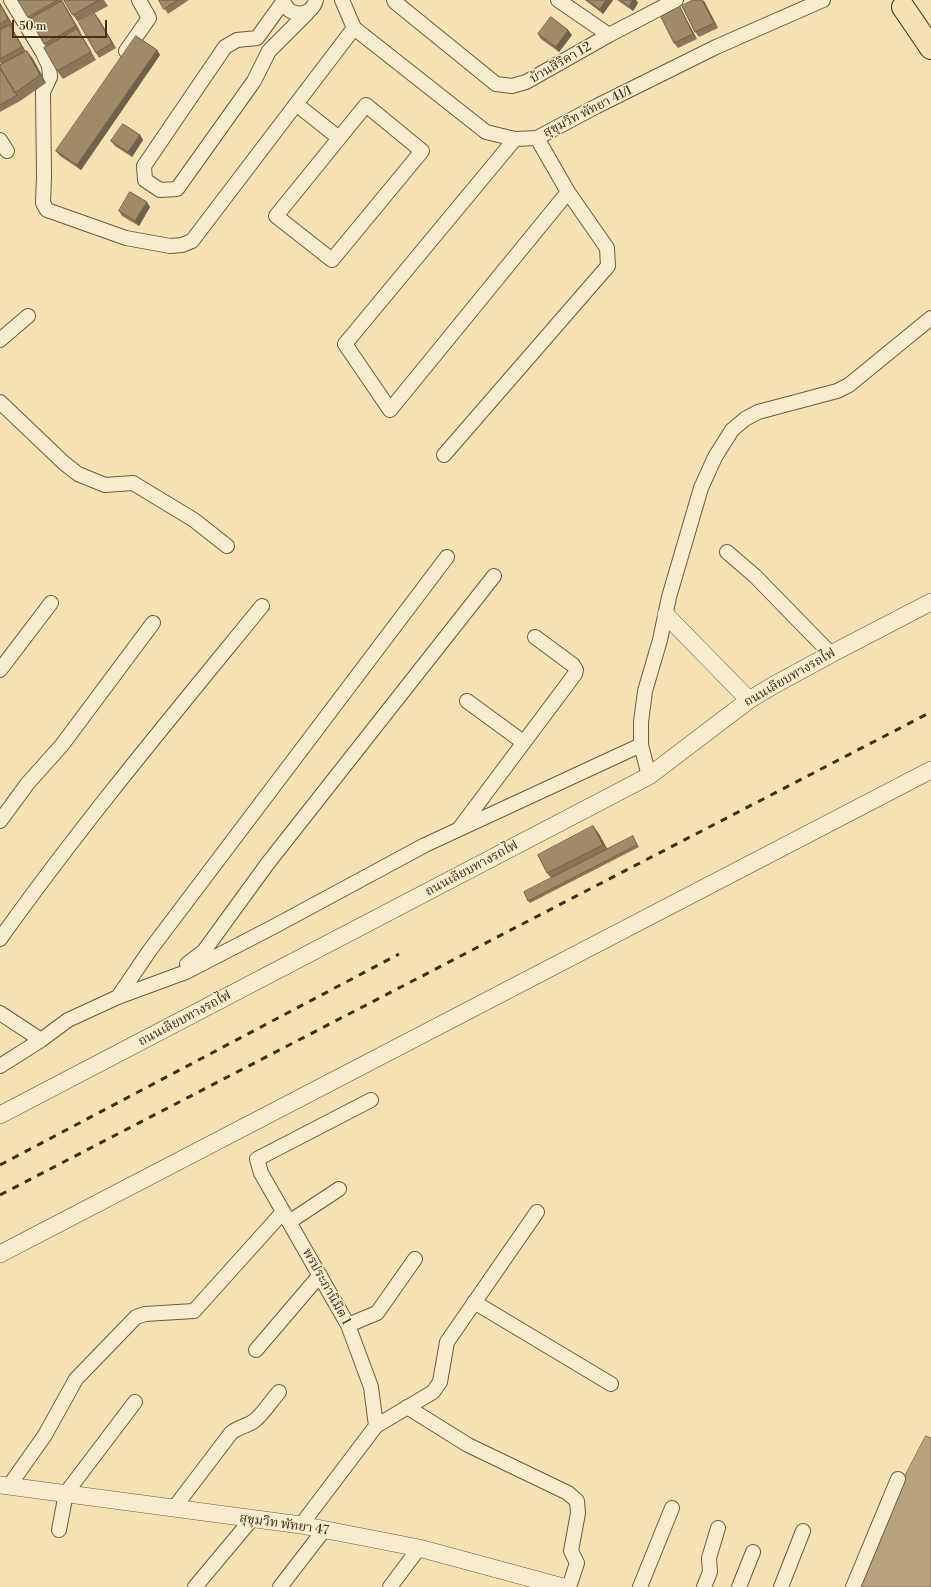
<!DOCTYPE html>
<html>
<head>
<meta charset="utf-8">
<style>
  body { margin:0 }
  #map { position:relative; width:931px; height:1587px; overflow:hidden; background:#f5e1b3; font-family:"Libre Bodoni",serif }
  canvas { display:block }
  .scale { position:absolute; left:12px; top:20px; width:95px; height:18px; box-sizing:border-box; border:2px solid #442c16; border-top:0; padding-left:5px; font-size:12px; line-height:14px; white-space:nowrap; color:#442c16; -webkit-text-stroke:3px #f8ecce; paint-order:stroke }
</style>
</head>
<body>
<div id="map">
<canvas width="931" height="1587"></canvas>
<div class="scale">50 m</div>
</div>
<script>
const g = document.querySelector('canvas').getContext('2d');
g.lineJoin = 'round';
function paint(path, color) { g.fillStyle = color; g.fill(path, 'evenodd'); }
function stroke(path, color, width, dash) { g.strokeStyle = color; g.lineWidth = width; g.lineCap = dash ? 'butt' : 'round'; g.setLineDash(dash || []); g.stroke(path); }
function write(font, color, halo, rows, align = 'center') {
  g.font = font + ' "Libre Bodoni","Noto Serif Thai",serif'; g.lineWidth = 3; g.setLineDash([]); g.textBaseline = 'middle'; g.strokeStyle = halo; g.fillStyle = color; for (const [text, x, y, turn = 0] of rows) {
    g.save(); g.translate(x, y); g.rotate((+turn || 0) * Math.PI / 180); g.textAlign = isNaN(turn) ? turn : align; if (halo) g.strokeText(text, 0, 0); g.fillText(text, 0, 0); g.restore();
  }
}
const water = new Path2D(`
  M 926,1436 L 931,1438 L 931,1587 L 858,1587 L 885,1514 Z`);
const minor = new Path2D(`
  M 11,0 L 43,53 L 49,66 L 50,77 L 43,92 L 44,176 L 43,203 L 47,210 L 126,238 L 170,246 L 182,245 L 192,241 L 354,28
  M 283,0 C 288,18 311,18 316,0
  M 342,0 L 354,28 L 486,132 L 515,139 L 537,138 L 597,106 L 716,47 L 823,0
  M 394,0 L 395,2 L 496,84 L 512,86 L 526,82 L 609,35 L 676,0
  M 558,0 L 609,35
  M 283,2 L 257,38 L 237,40 L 225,47 L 144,166 L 145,180 L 160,190 L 177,189 L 254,81 L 269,51 L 308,12
  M 126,51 L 149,18 L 139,0
  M 296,104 L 339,138
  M 366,105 L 422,151 L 332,260 L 276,216 Z
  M 515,139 L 345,344 L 390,410 L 568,192
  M 0,140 L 7,151
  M 0,340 L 28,316
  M 0,402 L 64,463 L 78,474 L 105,485 L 133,483 L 194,520 L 227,546
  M 444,455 L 608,266 L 607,248 L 568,192 L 537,138
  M 727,552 L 755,576 L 831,654
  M 0,670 L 51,603
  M 467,701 L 523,742
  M 649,776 L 641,745 L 641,722 L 645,691 L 660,640 L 669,597 L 701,488 L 715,457 L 732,430 L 745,419 L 758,412 L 837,391 L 849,385 L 931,318
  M 0,821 L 28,783 L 62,745 L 153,623
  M 459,829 L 575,674 L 576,670 L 573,665 L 535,637
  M 0,939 C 82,824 173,715 262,606
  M 187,964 L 204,951 L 268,863 L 494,576
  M 118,997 L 150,950 L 447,557
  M 0,1013 L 41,1040
  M 0,1066 L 41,1040 L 68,1020 L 118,997 L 186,972 L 273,927 L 425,845 L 641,745
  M 289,1222 L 339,1189
  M 474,1302 L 611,1384
  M 348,1325 L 377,1313 L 415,1259
  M 256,1350 L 320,1275
  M 407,1407 L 468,1445 L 568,1493 L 577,1501 L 578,1513 L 571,1551 L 577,1563 L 569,1587
  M 376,1426 L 433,1392 L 440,1382 L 447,1342 L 537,1212
  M 9,1486 L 45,1435 L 76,1379 L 136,1317 L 145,1314 L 194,1311 L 283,1212
  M 174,1508 L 231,1433 C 238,1427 247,1426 254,1421 C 264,1413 271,1401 279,1392
  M 301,1525 L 376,1426 L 371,1387 L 348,1325 L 261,1173 L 257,1159 L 371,1100
  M 59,1530 L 66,1493 L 135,1402
  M 195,1587 L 251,1520
  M 280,1587 L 324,1530
  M 390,1587 L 419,1548
  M 640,1587 L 672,1508
  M 704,1587 L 710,1572 L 709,1558 L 718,1528
  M 739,1587 L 753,1552
  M 781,1587 L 803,1531
  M 853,1587 L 898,1479`);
const tertiary = new Path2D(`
  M 666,615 L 749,700
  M 0,1115 L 649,776 L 749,700 L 774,685 L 831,654 L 931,602
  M 0,1254 L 931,770
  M 0,1485 L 301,1525 L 419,1548 L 563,1587`);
const trunk = new Path2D(`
  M 903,7 L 931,48`);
const rail = new Path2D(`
  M 0,1165 L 399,954
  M 0,1195 L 931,712`);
const wall = new Path2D(`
  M 18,0 L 62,0 L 81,33 L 80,34 L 96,60 L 63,79 L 57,71 L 46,47 Z
  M 64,0 L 104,0 L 108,6 L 78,22 L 73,15 Z
  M 159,0 L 189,0 L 168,14 Z
  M 585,0 L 613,0 L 603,14 Z
  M 617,0 L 636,0 L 638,3 L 633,11 Z
  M 704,1 L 718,28 L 699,37 L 695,32 Z
  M 0,3 L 14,27 L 12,28 L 26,52 L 27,51 L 33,59 L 46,83 L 20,101 L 0,112 L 0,65 L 1,64 L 0,62 Z
  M 680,7 L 683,13 L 697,39 L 678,48 L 674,43 Z
  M 95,14 L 116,48 L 99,58 L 96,53 Z
  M 538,34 L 572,35 L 559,52 L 541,39 Z
  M 157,50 L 160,55 L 81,170 L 60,156 L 56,151 Z
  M 140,135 L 143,140 L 132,157 L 115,146 L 111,141 Z
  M 150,207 L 139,226 L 122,216 L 119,211 Z
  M 593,826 L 599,834 L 607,849 L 634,839 L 639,847 L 530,903 L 528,901 L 551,878 L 547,873 Z`);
const shadedWall = new Path2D(`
  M 606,0 L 613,0 L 603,14 L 600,9 Z
  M 633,0 L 636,0 L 638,3 L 633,11 L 629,6 Z
  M 702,0 L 704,1 L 718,28 L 714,23 Z
  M 62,1 L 67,9 L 81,33 L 76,26 Z
  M 0,3 L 14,27 L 8,19 L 0,4 Z
  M 680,7 L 683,13 L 697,39 L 693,34 Z
  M 95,14 L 99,19 L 116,48 L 112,43 Z
  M 10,25 L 13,30 L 26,52 L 22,47 Z
  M 77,29 L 83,37 L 96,60 L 91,52 Z
  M 568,30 L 572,35 L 559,52 L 556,47 Z
  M 157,50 L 160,55 L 81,170 L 77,165 Z
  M 27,51 L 33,59 L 46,83 L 40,75 Z
  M 140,135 L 143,140 L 132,157 L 128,152 Z
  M 147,202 L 150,207 L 139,226 L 135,221 Z
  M 593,826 L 599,834 L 609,852 L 603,845 Z`);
const building = new Path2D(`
  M 18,0 L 58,0 L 28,17 Z
  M 64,0 L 99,0 L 73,15 Z
  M 159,0 L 178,0 L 164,9 Z
  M 587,0 L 606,0 L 600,9 Z
  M 621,0 L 633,0 L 629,6 Z
  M 693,0 L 702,0 L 714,23 L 695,32 L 682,6 Z
  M 62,1 L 76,26 L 44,44 L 30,19 Z
  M 0,4 L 8,19 L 0,24 Z
  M 680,7 L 693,34 L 674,43 L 661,17 Z
  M 95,14 L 112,43 L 96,53 L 79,23 Z
  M 551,17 L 568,30 L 556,47 L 538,34 Z
  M 10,25 L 22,47 L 0,59 L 0,30 Z
  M 77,29 L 91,52 L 57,71 L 44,48 Z
  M 136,36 L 157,50 L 77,165 L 56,151 Z
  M 27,51 L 40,75 L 15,93 L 0,68 L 0,65 Z
  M 0,68 L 17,95 L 0,105 Z
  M 123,124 L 140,135 L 128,152 L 111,141 Z
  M 130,192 L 147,202 L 135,221 L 119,211 Z
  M 593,826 L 603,845 L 547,873 L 538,855 Z
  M 633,836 L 637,845 L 528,901 L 524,892 Z`);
const streetNames = [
  ["บ้านสิริคา 12",561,63,-30],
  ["สุขุมวิท พัทยา 41/1",588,112,-27],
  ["ถนนเลียบทางรถไฟ",790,678,-30],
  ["ถนนเลียบทางรถไฟ",472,869,-28],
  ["ถนนเลียบทางรถไฟ",185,1019,-28],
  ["พรประภานิมิต 1",326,1287,61],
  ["สุขุมวิท พัทยา 47",284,1525,8]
];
paint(water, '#b9a37e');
stroke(water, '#8a7354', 1);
stroke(minor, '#70593d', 16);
stroke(tertiary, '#70593d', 18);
stroke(trunk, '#442c16', 24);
stroke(minor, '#f8ecce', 14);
stroke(tertiary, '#f8ecce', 17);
stroke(trunk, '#f5e1b3', 22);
stroke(rail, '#442c16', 3, [7, 7]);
paint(wall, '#8a7759');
paint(shadedWall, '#706149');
paint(building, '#a08a68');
stroke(building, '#706149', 1);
write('13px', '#442c16', '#f8ecce', streetNames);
</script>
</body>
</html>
